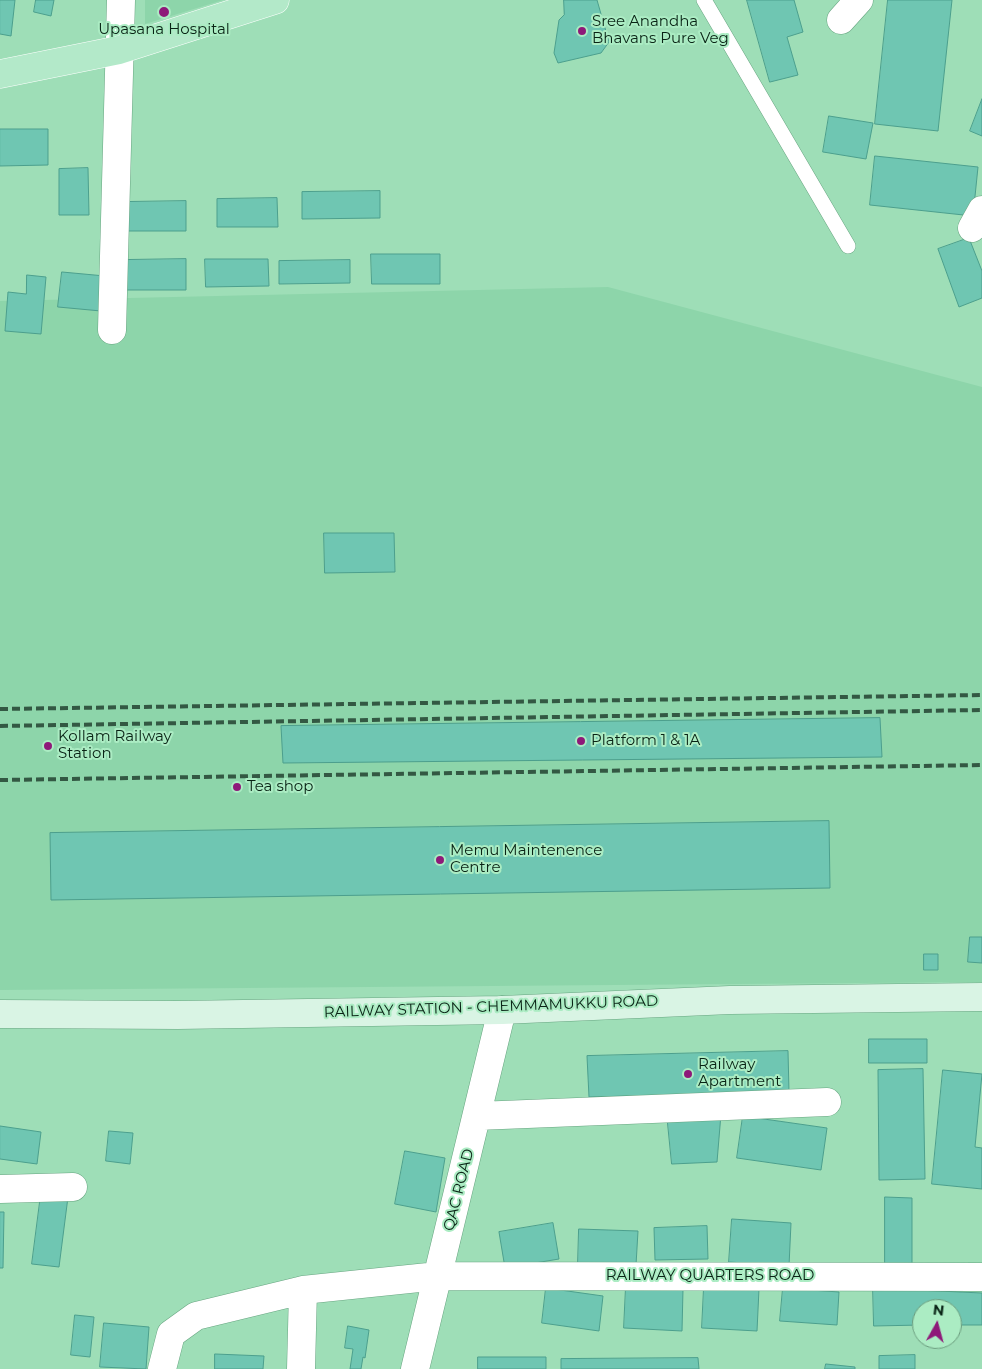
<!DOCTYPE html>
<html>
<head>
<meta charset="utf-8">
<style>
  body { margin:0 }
  #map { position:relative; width:982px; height:1369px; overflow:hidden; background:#9edeb7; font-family:Montserrat,sans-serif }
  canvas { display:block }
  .north { position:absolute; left:912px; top:1299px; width:50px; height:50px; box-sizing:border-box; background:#abecc3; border:1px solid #6a9c7d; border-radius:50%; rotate:7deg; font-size:14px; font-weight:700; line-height:20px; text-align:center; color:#092315 }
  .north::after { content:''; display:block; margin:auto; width:18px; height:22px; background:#8e1979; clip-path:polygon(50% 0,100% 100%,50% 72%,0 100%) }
</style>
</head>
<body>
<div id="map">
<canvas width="982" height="1369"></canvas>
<div class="north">N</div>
</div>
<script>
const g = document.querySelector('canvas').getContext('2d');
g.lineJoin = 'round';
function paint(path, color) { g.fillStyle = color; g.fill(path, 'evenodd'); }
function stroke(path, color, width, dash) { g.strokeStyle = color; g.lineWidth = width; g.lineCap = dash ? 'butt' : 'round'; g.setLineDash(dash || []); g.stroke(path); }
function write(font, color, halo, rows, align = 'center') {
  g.font = font + ' Montserrat,sans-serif'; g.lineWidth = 4; g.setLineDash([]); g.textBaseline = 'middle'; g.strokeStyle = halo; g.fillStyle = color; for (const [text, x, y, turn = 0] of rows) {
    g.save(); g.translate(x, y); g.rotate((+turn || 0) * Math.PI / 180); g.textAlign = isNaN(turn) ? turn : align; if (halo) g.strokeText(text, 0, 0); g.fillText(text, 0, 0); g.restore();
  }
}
const built = new Path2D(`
  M 145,0 L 223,0 L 145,24 Z
  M 608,287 L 982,387 L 982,982 L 0,990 L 0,301 Z`);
const building = new Path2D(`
  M 0,0 L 15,0 L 11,36 L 0,34 Z
  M 36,0 L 54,0 L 51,16 L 34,12 Z
  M 564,0 L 597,0 L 609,42 L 601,53 L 558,63 L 554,53 L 559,20 L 564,15 Z
  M 747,0 L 794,0 L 803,32 L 787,37 L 798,75 L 770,82 Z
  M 888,0 L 952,0 L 938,131 L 875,124 Z
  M 982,99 L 982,136 L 970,131 Z
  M 829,116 L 873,123 L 866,159 L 823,152 Z
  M 0,129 L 48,129 L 48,165 L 0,166 Z
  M 875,156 L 978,167 L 973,216 L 870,205 Z
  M 88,168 L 89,215 L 59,215 L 59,169 Z
  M 380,191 L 380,218 L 302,219 L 302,192 Z
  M 277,198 L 278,227 L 217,227 L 217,199 Z
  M 186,201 L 186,231 L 125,231 L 124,202 Z
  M 969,238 L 982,271 L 982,298 L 959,307 L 938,249 Z
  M 371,254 L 440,254 L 440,284 L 372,284 Z
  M 186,259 L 186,290 L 124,290 L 124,260 Z
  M 205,259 L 268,259 L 269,286 L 206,287 Z
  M 350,260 L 350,283 L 279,284 L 279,261 Z
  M 62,272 L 105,276 L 101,311 L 58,307 Z
  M 27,275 L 46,277 L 41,334 L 5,331 L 8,292 L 26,294 Z
  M 324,533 L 394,533 L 395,572 L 325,573 Z
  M 880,718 L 882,757 L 283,763 L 281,726 Z
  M 829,821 L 830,888 L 51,900 L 50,833 Z
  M 970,937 L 982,937 L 982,963 L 968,962 Z
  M 924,954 L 938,954 L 938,970 L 924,970 Z
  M 869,1039 L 927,1039 L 927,1063 L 869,1063 Z
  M 788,1051 L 789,1092 L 589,1097 L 587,1056 Z
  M 923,1069 L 925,1179 L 879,1180 L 878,1070 Z
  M 943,1070 L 982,1074 L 975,1147 L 982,1148 L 982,1189 L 932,1184 Z
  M 667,1114 L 721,1114 L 717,1162 L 672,1164 Z
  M 743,1116 L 827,1128 L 821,1170 L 737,1158 Z
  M 0,1126 L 41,1132 L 37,1164 L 0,1159 Z
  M 109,1131 L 133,1133 L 130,1164 L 106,1161 Z
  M 405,1151 L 445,1158 L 436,1212 L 395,1204 Z
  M 41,1194 L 68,1197 L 59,1267 L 32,1264 Z
  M 885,1197 L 912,1198 L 912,1272 L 885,1271 Z
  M 0,1212 L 4,1212 L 3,1268 L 0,1268 Z
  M 732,1219 L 791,1223 L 789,1266 L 729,1262 Z
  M 553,1223 L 559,1259 L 505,1268 L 499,1232 Z
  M 707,1226 L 708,1259 L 655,1260 L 654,1228 Z
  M 579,1229 L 638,1231 L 636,1265 L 578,1263 Z
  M 626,1286 L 683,1289 L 682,1331 L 624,1328 Z
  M 704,1287 L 759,1289 L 757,1331 L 702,1328 Z
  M 546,1288 L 603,1296 L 599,1331 L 542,1323 Z
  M 783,1288 L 839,1292 L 837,1325 L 780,1321 Z
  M 873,1288 L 982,1293 L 982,1325 L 952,1325 L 952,1309 L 922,1309 L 922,1325 L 874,1326 Z
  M 75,1315 L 94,1317 L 90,1357 L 71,1355 Z
  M 104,1323 L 149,1327 L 146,1369 L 100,1367 Z
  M 348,1326 L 369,1330 L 365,1358 L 363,1357 L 361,1369 L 350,1369 L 353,1349 L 345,1348 Z
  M 215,1354 L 264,1356 L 263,1369 L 215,1369 Z
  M 915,1355 L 915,1369 L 879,1369 L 879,1356 Z
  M 478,1357 L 546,1357 L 546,1369 L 478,1369 Z
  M 698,1358 L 699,1369 L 561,1369 L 561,1359 Z
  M 826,1364 L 855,1367 L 855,1369 L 825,1369 Z`);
const lane = new Path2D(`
  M 704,0 L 848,246`);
const street = new Path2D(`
  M 841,20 L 859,0
  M 972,228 L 982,210
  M 112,330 L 121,0
  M 477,1116 L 827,1102
  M 0,1189 L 73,1187
  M 162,1369 L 171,1334 L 196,1316 L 303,1290 L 438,1276 L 982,1277
  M 301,1369 L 303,1290
  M 415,1369 L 502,1010`);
const secondary = new Path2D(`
  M 0,1014 L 178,1015 L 502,1010 L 730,1000 L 982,997`);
const primary = new Path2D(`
  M 0,74 L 119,50 L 275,0`);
const rail = new Path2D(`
  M 0,709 L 982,695
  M 0,726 L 982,710
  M 0,780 L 982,765`);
const markers = [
  [164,12,6,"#8e1979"],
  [582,31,5,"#8e1979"],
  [581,741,5,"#8e1979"],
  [48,746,5,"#8e1979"],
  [237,787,5,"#8e1979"],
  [440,860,5,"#8e1979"],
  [688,1074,5,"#8e1979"]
];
const poiNames = [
  ["Sree Anandha",592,22],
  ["Bhavans Pure Veg",592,39],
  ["Upasana Hospital",164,30,"center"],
  ["Kollam Railway",58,737],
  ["Station",58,754],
  ["Platform 1 & 1A",591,741],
  ["Tea shop",247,787],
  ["Memu Maintenence",450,851],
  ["Centre",450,868],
  ["Railway",698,1065],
  ["Apartment",698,1082]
];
const streetNames = [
  ["RAILWAY STATION - CHEMMAMUKKU ROAD",491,1007,-2],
  ["QAC ROAD",459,1190,-76],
  ["RAILWAY QUARTERS ROAD",710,1276]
];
paint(built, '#8dd5aa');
paint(building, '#6fc6b2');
stroke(building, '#4c9f8d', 1);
stroke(lane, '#67a580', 16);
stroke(street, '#67a580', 29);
stroke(secondary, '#67a580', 29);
stroke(primary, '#fff', 29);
stroke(lane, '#fff', 15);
stroke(street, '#fff', 28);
stroke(secondary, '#d9f4e4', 28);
stroke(primary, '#b3e9c9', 28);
stroke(rail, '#335843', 4, [8, 4]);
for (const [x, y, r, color] of markers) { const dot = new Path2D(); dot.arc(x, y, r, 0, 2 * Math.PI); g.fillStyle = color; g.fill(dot); stroke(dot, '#abecc3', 2); }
write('15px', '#092315', '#abecc3', poiNames, 'left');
write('15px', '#092315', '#abecc3', streetNames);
</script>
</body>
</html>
